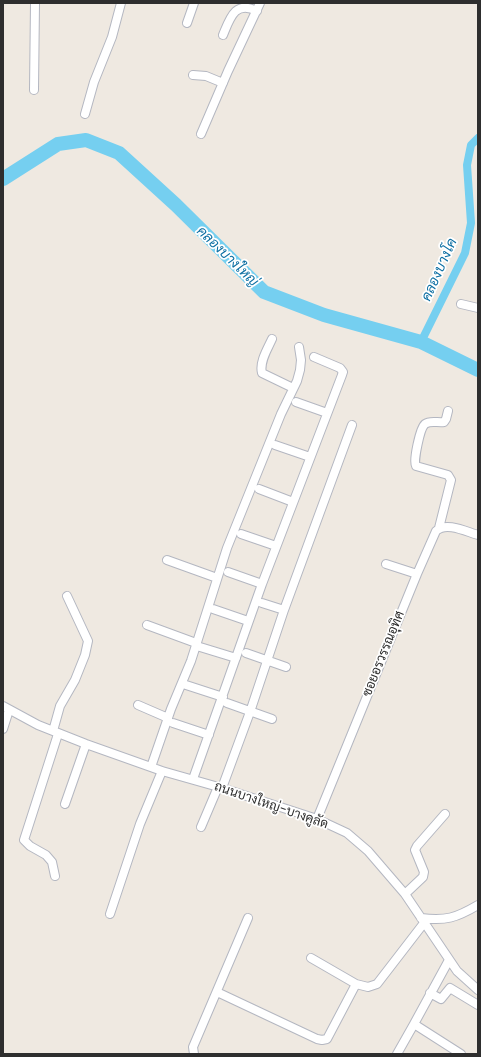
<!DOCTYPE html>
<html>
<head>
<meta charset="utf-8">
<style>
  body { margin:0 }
  #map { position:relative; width:481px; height:1057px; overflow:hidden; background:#efe9e1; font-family:Poppins,sans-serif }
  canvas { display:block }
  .frame { position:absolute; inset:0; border:4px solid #2e2e2e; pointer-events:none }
</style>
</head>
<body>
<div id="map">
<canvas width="481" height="1057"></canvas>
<div class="frame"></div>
</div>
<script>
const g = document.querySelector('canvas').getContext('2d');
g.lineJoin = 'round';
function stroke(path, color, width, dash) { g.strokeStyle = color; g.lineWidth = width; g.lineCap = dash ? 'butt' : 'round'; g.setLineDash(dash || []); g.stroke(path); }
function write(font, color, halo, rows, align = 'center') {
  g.font = font + ' Poppins,Sarabun,sans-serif'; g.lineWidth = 3.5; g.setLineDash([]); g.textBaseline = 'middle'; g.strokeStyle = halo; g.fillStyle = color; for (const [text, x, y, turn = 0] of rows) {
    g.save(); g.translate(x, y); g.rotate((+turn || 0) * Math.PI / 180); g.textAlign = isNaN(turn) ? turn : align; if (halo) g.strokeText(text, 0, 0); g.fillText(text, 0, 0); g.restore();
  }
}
const canal = new Path2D(`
  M 421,342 L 465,253 L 471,223 L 467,165 L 471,145 L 478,138`);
const river = new Path2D(`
  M 3,179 L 58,144 L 86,140 L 119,153 L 176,205 L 264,292 L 324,315 L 421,342 L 478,370`);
const minor = new Path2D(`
  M 187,23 L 194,3
  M 223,35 C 230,18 235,0 257,11
  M 193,75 L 206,76 L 223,83
  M 34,90 L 35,3
  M 85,114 L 94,82 L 112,37 L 121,3
  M 201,134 L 228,71 L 260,3
  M 461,304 L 478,308
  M 272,339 C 268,348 259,362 262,373 L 293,388
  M 296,402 L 327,413
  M 275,445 L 310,457
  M 259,489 L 293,502
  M 439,528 L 451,480 L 448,475 L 416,466 C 413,461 420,428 425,424 C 430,420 438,423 444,422 L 446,419 L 448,411
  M 241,534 L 276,546
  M 167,560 L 217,578
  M 386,564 L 417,574
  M 228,572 L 262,584
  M 262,603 L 284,610
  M 213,609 L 248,621
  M 147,625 L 196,643
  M 200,647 L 236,658
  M 246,653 L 286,667
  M 186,685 L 223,697
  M 227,703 L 272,719
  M 138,705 L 168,718
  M 3,706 L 38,725 L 86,744 L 162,771 L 222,788 L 317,819 L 347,833 L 368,851 L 405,894 L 457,971 L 478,990
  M 173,723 L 209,735
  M 3,729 L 9,710
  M 53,731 L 60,706 L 75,680 L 85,655 L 88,641 L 67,596
  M 151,767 L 171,709 L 191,661 L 227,548 L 281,414 L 297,381 L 300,370 L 301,360 L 299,347
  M 193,779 L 262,584 L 342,375 L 343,372 L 340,368 L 314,357
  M 222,788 L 250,712 L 284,610 L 352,425
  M 65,804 L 86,744
  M 317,819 L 417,574 L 436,531 C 446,521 467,532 478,535
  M 201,827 L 218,787
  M 55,876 L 52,862 L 46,855 L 30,846 L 24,840 L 58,734
  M 405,894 L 423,877 L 424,872 L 415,850 L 417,846 L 445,814
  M 110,914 L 140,824 L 162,771
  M 421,918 C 446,921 456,918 478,905
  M 311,958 L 356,984 L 368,987 L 377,984 L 424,923
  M 449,960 L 414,1024 L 461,1054
  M 217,992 L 317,1039 L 322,1040 L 327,1039 L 356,984
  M 430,993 L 441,999 L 450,988 L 478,1005
  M 194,1054 L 193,1047 L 248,918
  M 397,1054 L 414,1024`);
const streetNames = [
  ["ซอยอรวรรณอุทิศ",384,654,-68],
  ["ถนนบางใหญ่-บางคูลัด",271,806,19]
];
const waterNames = [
  ["คลองบางใหญ่",227,257,44],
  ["คลองบางโค",440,270,-66]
];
stroke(canal, '#75cff0', 8);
stroke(river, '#75cff0', 14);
stroke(minor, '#b4b7c1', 10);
stroke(minor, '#fff', 8);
write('13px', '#2e2e2e', '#fff', streetNames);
write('italic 14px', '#0d6fa3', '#fff', waterNames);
</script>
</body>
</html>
